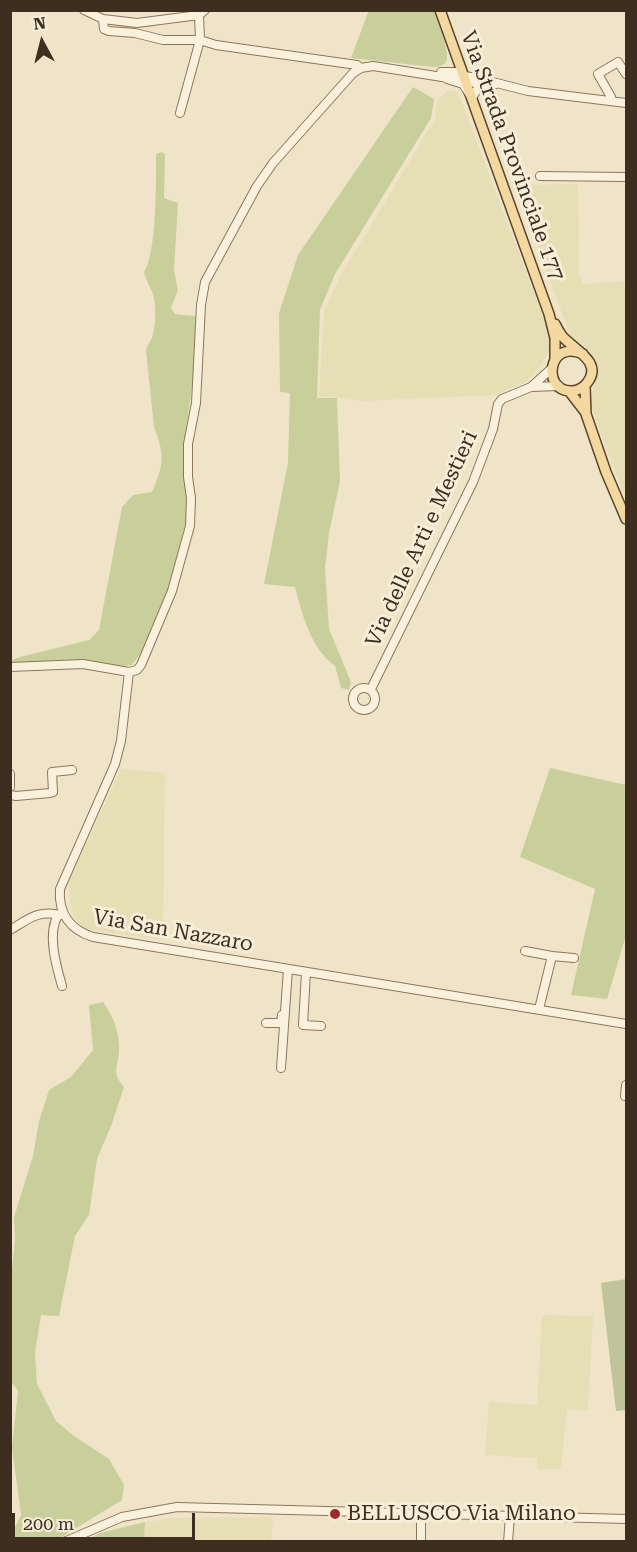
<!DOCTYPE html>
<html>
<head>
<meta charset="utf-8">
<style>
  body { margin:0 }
  #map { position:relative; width:637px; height:1552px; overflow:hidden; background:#f0e4c8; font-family:"Roboto Serif",serif }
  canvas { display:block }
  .frame { position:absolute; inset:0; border:12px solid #3d2e20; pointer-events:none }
  .north { position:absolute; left:12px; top:12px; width:60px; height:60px; -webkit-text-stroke:4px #f7eed8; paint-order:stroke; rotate:353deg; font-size:16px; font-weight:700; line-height:24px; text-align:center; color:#3d2e20 }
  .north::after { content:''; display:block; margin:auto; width:21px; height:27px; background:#3d2e20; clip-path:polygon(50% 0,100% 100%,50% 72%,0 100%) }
  .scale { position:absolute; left:12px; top:1513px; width:183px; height:27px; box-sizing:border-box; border:3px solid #3d2e20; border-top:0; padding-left:8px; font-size:18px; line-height:21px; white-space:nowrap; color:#3d2e20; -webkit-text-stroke:4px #f7eed8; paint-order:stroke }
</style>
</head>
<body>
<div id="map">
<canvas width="637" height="1552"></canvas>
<div class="frame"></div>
<div class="north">N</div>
<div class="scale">200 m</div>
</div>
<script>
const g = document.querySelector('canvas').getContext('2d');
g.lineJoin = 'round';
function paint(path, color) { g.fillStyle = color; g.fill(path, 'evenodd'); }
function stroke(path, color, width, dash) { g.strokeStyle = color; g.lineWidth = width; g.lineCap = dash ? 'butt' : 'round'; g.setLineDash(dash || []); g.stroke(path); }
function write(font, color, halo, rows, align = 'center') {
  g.font = font + ' "Roboto Serif",serif'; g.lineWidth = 6; g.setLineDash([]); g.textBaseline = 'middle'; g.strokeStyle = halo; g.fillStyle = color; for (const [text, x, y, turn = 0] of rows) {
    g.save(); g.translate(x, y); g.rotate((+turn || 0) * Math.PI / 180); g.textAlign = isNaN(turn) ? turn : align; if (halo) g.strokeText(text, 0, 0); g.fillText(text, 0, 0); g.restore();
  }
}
const farmland = new Path2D(`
  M 447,91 L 457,91 L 464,108 L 550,335 L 551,349 L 537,370 L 527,381 L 495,395 L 361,401 L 319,396 L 324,311 L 341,275 L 435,119 L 438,100 Z
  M 578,184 L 579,275 L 583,284 L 626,281 L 626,498 L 614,470 L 590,403 L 598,369 L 585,346 L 570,335 L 515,185 Z
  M 121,769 L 165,773 L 163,940 L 84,929 L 76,920 L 71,907 L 68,883 Z
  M 542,1315 L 593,1316 L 588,1411 L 567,1409 L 561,1469 L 537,1469 L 537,1458 L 485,1455 L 489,1402 L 537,1405 Z
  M 273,1517 L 271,1541 L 144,1541 L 145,1522 L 174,1518 Z`);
const green = new Path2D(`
  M 369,10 L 434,11 C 437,21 451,52 446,62 C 443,66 438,67 433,67 L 351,58 Z
  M 413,87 L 434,99 L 431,118 L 335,274 L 320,310 L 317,398 L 337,398 L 340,481 L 329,533 L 325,568 L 329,629 L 351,682 L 349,690 L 341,688 L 335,666 C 311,649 302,614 295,587 L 264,584 L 288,463 L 290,393 L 280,392 L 279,313 L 298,255 Z
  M 162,152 L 165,154 L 164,198 L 178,203 L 174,270 L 178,290 L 171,308 L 175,314 L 195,316 L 195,366 L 183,450 L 188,497 L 185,525 L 169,589 L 143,650 L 132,665 L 121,666 L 11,665 L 10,661 L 20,657 L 89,640 L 99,630 L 122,507 L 133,495 L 152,492 C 164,465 165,455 154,427 L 146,351 C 147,344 152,341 153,334 C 156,323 156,305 153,294 C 150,287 146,280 144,272 C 157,252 156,180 156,154 Z
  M 550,768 L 626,785 L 626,935 L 607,999 L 571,995 L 595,889 L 520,857 Z
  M 103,1002 C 113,1015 120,1034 119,1051 C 118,1068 111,1072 124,1087 L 111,1126 L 97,1159 L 89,1215 L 75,1236 L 59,1316 L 41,1315 L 35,1353 L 37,1384 L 56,1421 L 74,1436 L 109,1459 L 124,1485 L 122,1500 L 55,1541 L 11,1541 L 11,1535 L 21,1515 L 12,1448 L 18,1390 L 10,1381 L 10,1289 L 15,1239 L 14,1217 L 33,1156 L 39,1121 L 49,1090 L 71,1077 L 93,1050 L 89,1005 Z
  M 145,1522 L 144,1541 L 86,1541 L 100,1533 Z`);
const cemetery = new Path2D(`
  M 626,1279 L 626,1410 L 616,1411 L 601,1283 Z`);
const minor = new Path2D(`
  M 84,10 L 103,19 L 104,29 L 109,31 L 135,33 L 163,40 L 200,40 L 216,45 L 357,65 L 361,68
  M 103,19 L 137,23 L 199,15 L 205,10
  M 441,72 L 458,72 L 479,86 L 496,84
  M 447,79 L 463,84 L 472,98 L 479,86
  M 611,101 L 611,97 L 598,74 L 618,62 L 626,74
  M 180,113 L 200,40 L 199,15
  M 540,176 L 626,177
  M 531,387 L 559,386
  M 10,667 L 83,664 L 129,672
  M 129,672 L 137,670 L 141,665 L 172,591 L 190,526 L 191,498 L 188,477 L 188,444 L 196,403 L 201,305 L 205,282 L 257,186 L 273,163 L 353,73 L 361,68 L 373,66 L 442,77 L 464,76 L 477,78 L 528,91 L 626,103
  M 129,672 L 121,741 L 115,764 L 60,889 C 58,913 70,930 93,937 L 626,1024
  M353 699a11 11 0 1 1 22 0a11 11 0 1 1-22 0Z
  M 371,689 L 473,482 L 493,429 L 498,404 L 502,399 L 531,387 L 551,369
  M 10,774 L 10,787
  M 10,795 L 16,796 L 50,793 L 53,792 L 52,772 L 72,770
  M 58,915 C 47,934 56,965 62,986
  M 10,930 C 30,918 38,910 61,915
  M 525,951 L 552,956
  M 306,972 L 303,1025 L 321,1026
  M 539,1009 L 552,956 L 574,958
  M 266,1023 L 281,1023 L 282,1015
  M 281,1068 L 288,969
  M 625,1096 L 626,1085
  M 421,1513 L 421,1542
  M 64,1542 L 122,1517 L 177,1507 L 626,1519
  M 508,1542 L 510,1516`);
const major = new Path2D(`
  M 440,10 L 549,314 L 555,338 L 555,360
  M 555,324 C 557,328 560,333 562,336 C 573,349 604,362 587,383 C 583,388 577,391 571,391 C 541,391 548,338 583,354
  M 585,386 L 586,414 L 606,472 L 626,519
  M 569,391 L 586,413`);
const markers = [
  [335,1514,6,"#9e2a2b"]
];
const streetNames = [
  ["Via Strada Provinciale 177",512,156,70],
  ["Via delle Arti e Mestieri",422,539,-65],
  ["Via San Nazzaro",173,931,10]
];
const poiNames = [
  ["BELLUSCO Via Milano",347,1514]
];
paint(farmland, '#e6deb5');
paint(green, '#c9cf9b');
paint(cemetery, '#bfc49a');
stroke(minor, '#8d765c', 10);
stroke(major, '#5b4430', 12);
stroke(minor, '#faf1dc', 8);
stroke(major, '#f3d9a0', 9);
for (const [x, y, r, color] of markers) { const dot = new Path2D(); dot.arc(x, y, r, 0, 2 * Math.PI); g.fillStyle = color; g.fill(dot); stroke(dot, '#f7eed8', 2); }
write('21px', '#3d2e20', '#f7eed8', streetNames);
write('21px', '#3d2e20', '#f7eed8', poiNames, 'left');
</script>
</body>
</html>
